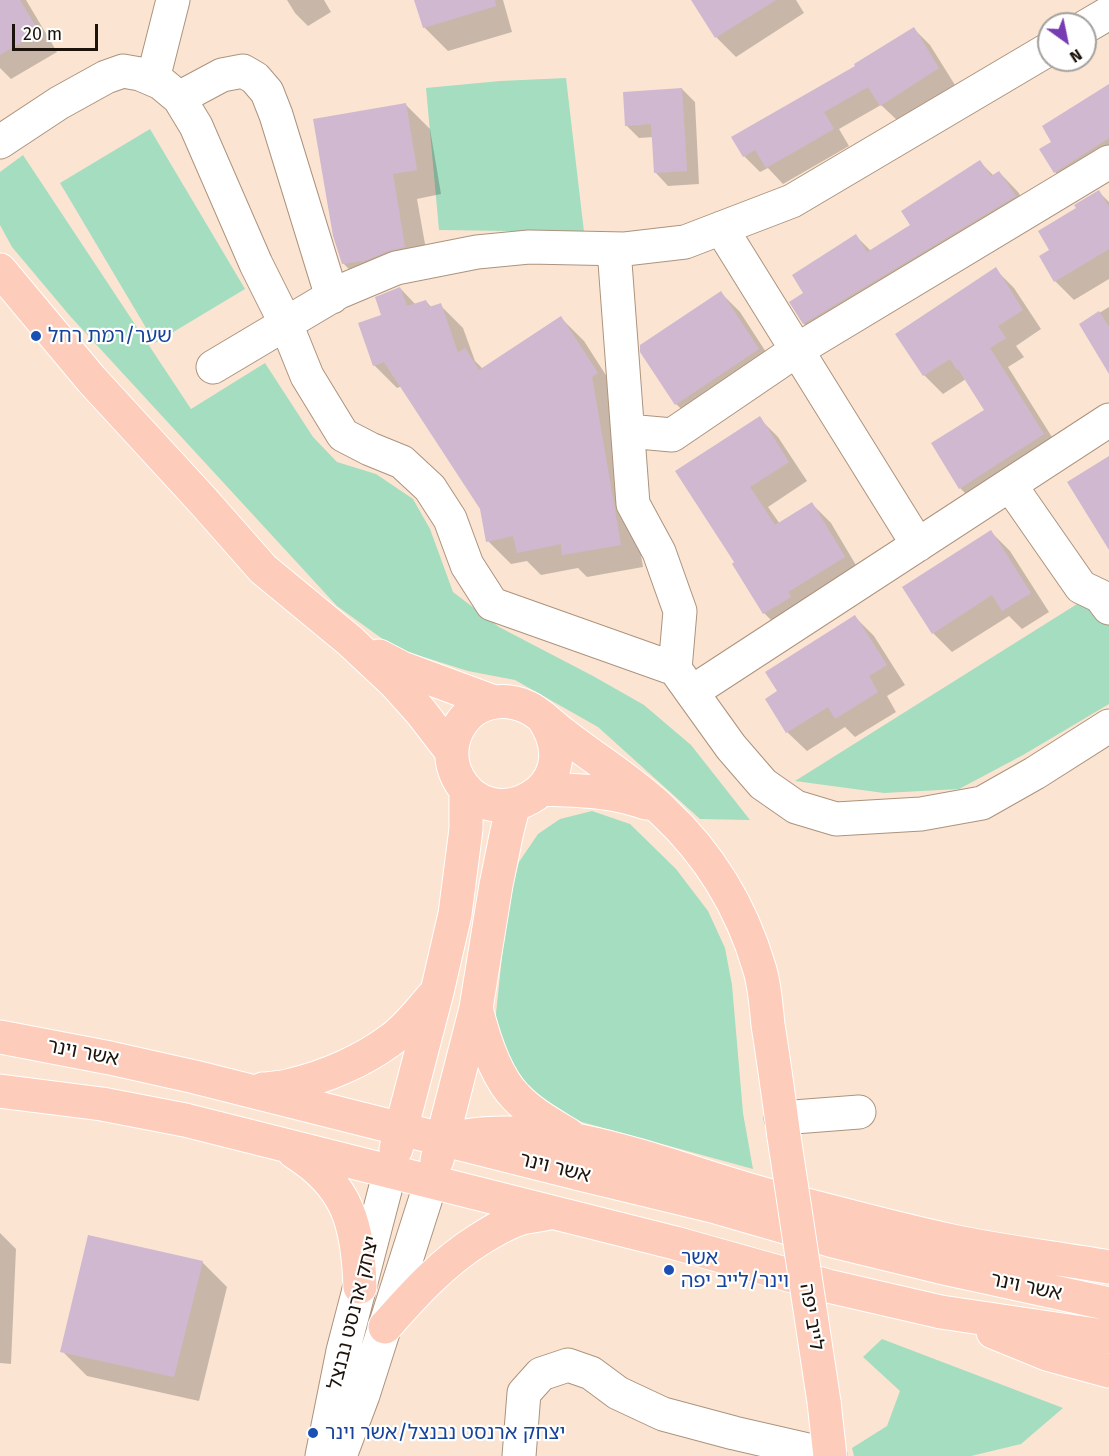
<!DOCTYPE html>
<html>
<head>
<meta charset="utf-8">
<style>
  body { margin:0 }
  #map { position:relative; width:1109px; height:1456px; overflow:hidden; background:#fbe5d2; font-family:"Fira Sans",sans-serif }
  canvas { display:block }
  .north { position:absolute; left:1037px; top:12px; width:60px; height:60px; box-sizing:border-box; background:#fff; border:2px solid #a4a19d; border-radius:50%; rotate:147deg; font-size:16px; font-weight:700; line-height:24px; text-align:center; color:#1c130b }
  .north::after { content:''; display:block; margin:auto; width:21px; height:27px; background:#773cb1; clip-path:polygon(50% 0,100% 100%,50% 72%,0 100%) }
  .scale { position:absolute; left:12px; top:24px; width:86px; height:27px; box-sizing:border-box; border:3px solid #1c130b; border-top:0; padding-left:8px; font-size:18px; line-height:21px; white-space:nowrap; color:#1c130b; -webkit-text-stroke:4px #fff; paint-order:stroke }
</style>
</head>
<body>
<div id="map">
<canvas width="1109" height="1456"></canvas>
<div class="north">N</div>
<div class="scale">20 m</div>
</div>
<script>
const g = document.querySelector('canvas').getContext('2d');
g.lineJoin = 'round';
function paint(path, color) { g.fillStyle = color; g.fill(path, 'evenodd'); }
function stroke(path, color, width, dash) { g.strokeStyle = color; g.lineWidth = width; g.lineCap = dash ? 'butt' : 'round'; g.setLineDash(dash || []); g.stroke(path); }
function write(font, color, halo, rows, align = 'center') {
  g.font = font + ' "Fira Sans","Noto Sans Hebrew",sans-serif'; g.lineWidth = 4.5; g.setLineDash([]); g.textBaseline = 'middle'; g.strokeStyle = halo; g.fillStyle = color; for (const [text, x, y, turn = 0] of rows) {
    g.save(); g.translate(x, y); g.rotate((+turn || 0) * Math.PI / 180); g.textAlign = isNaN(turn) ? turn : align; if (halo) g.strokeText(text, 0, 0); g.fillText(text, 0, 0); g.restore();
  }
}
const green = new Path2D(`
  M 566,78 L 584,232 L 439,230 L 426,88 L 500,81 Z
  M 150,129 L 245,289 L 155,343 L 60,183 Z
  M 23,155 L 191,409 L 265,363 L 313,437 L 337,462 L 376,474 L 413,499 L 430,529 L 453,592 L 499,627 L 593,676 L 644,705 L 691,745 L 750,820 L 700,819 L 598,727 L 515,680 L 468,671 L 395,648 L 337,606 L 70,316 L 12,247 L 0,225 L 0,172 Z
  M 1109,584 L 1109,704 L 1023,755 L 959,789 L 884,793 L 795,781 Z
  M 592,811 L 630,824 L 676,869 L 708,911 L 725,948 L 732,985 L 743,1113 L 753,1169 L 560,1116 L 509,1068 L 495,1023 L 507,909 L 519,862 L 538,834 L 560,819 Z
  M 882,1339 L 1063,1408 L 1021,1444 L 971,1456 L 854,1456 L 852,1448 L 887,1426 L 900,1391 L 863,1357 Z`);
const shadow = new Path2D(`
  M 0,0 L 26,0 L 57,52 L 11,79 L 0,68 Z
  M 287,0 L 324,0 L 331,12 L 308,26 L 295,13 Z
  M 416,0 L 503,0 L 512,32 L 448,51 L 424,27 Z
  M 693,0 L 796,0 L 804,13 L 736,57 L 717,38 Z
  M 914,29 L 930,45 L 955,85 L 898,121 L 881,105 L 839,129 L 849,146 L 783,184 L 768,168 L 760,172 L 744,156 L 858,66 Z
  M 1109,85 L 1109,169 L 1074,191 L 1055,172 L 1041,150 L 1053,142 Z
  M 682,89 L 695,102 L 699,184 L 668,186 L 656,173 L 654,137 L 639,138 L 626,125 Z
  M 405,104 L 430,129 L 441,194 L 417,199 L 430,272 L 368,289 L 343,263 Z
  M 980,162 L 994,176 L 999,172 L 1018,192 L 1034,216 L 823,343 L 804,324 L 791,303 L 805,294 L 856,236 L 871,251 L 912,225 Z
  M 1099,192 L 1109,202 L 1109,279 L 1074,300 L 1055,281 L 1051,250 L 1078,208 Z
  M 995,269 L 1014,288 L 1041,329 L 1016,346 L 1024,357 L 1008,367 L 1062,453 L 979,507 L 960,488 L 986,411 L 966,379 L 943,394 L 924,375 L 897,334 Z
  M 400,288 L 416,305 L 426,301 L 432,308 L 440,305 L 463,328 L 475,361 L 483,369 L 561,318 L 584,341 L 620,397 L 615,400 L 643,567 L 587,577 L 578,568 L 541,575 L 527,561 L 511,564 L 488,541 L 481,508 L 402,386 L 397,388 L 374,365 L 383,315 Z
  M 721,293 L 740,312 L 777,369 L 696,423 L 676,404 Z
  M 1109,307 L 1109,371 L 1081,324 Z
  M 759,418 L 778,437 L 807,481 L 768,507 L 780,524 L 812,504 L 831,523 L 863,577 L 783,632 L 764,613 L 734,564 Z
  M 991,532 L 1010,551 L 1049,612 L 1022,629 L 1009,616 L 952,652 L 933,633 Z
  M 855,617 L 874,636 L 905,685 L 887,696 L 896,712 L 855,737 L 845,727 L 807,751 L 787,732 Z
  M 0,1233 L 16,1249 L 11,1364 L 0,1363 Z
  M 202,1262 L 227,1287 L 199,1401 L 87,1376 L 62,1351 Z`);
const building = new Path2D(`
  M 0,0 L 20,0 L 39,32 L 0,55 Z
  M 414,0 L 495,0 L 496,6 L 423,28 Z
  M 691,0 L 776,0 L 715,38 Z
  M 914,27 L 939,68 L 880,106 L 868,87 L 824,112 L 834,129 L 766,168 L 755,150 L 743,157 L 731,137 L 855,66 L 854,64 Z
  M 1109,84 L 1109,138 L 1054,173 L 1039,149 L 1051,142 L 1042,126 Z
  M 682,88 L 687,171 L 654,173 L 651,124 L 625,126 L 623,92 Z
  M 406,103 L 417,170 L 393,174 L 405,247 L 389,251 L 362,262 L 362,261 L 342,264 L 333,236 L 313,119 Z
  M 980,160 L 991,176 L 999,171 L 1016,196 L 803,324 L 789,302 L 803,293 L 792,275 L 856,234 L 867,252 L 910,225 L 901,211 Z
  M 1099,190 L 1109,207 L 1109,249 L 1054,282 L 1039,256 L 1049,250 L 1038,231 L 1076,208 L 1074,205 Z
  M 996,267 L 1023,310 L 998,326 L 1006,338 L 990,348 L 1044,434 L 959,489 L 931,443 L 984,410 L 958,369 L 957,370 L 950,359 L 923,376 L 895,334 Z
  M 400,287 L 407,306 L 426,300 L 429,307 L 441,303 L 458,353 L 465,348 L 479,370 L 561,316 L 598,373 L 592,377 L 621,545 L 562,555 L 561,544 L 517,553 L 513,536 L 486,542 L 480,509 L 384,362 L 373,366 L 358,323 L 381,315 L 375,297 Z
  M 721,291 L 759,349 L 675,405 L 640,352 L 640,345 Z
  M 1099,311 L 1109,327 L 1109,374 L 1079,324 Z
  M 760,416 L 789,462 L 750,487 L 775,525 L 812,502 L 845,557 L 788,592 L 791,597 L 763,614 L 732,564 L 734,562 L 675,471 Z
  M 1109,456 L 1109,550 L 1067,482 Z
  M 991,530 L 1031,593 L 1002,611 L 992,595 L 932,634 L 902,587 Z
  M 855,615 L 887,665 L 869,676 L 878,692 L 835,719 L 828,707 L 786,733 L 765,699 L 777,691 L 765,672 Z
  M 88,1235 L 203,1261 L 174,1377 L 60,1352 Z`);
const minor = new Path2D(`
  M 1085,27 L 1109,13
  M 153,79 L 173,0
  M 179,98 L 222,75 L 243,71 L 255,78 L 267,92 L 276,115 L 332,297
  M 0,142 L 59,103 L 106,77 L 123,71 L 140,74 L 161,83 L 179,98 L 196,126 L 256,264 L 286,324 L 307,376 L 343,435 L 370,449 L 402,462 L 430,488 L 450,519 L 467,565 L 492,604 L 675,669 L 731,747 L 763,784 L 796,807 L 836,819 L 921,814 L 982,803 L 1035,773 L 1109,726
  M 721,228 L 918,545
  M 614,249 L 633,504 L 659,552 L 680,611 L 675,669
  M 213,367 L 339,292 L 396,268 L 477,252 L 529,247 L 625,249 L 685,242 L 792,201 L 1049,49
  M 628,431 L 672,435 L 797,350 L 1109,162
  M 1010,485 L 1081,587 L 1100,596 L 1109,608
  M 692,692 L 1109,420
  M 781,1118 L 859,1112
  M 322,1456 L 343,1351 L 390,1171
  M 340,1456 L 363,1395 L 431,1182
  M 519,1456 L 524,1393 L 541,1374 L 568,1365 L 591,1373 L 618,1393 L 663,1414 L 734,1433 L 830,1455`);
const major = new Path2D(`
  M 0,270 L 91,379 L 204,502 L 263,569 L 349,640 L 395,683 L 421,712 L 451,751
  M 379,656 L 402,668 L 494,702
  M 543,718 C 591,789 490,839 458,778 C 447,757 451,732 468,715 C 483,700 507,698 527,707 C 539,712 552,726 563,734 C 596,760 633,782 663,811 C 709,854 741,906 759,967 C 765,985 766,1006 768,1025 C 774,1062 779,1100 784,1137
  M 542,789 C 580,791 610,790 646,803
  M 476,1008 C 483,1036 495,1076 516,1097 C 531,1113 551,1124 569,1135
  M 0,1037 L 110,1058 L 195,1077 L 584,1175 L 712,1206 L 833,1241 L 948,1269 L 1109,1304
  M 263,1089 C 272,1088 282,1088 291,1085 C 325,1077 363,1061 392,1039 C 408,1027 420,1011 433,996
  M 0,1091 L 102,1104 L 185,1120 L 675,1243 L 828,1286 L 941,1312 L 1109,1337
  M 465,1136 C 568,1120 673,1170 771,1196 C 831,1211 891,1228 952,1241 C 1004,1252 1057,1258 1109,1267
  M 396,1149 L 437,992 L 455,914 L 466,829 L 466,789
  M 294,1152 C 349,1186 358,1226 360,1287
  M 437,1160 L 476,1008 L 496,885 L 507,831 L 514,804
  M 385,1327 C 414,1294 443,1262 480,1239 C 493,1231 507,1222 522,1218 C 531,1216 541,1215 550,1213
  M 993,1332 L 1047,1354 L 1109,1371
  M 824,1402 L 830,1456`);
const majorBridge = new Path2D(`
  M 784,1137 L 824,1402`);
const markers = [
  [36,336,6,"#1a4fb4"],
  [669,1270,6,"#1a4fb4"],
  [313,1433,6,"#1a4fb4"]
];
const transitNames = [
  ["שער/רמת רחל",48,336],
  ["אשר",681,1258],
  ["וינר/לייב יפה",681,1281],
  ["יצחק ארנסט נבנצל/אשר וינר",325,1433]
];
const streetNames = [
  ["אשר וינר",83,1053,11],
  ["אשר וינר",555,1168,14],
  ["אשר וינר",1026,1287,12],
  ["יצחק ארנסט נבנצל",354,1313,-76],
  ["לייב יפה",811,1317,81]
];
paint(green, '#a4ddbf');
paint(shadow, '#0003');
paint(building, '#d0b8d1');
stroke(minor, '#ac937d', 35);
stroke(major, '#fff', 35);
stroke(minor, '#fff', 33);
stroke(major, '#fdccba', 33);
stroke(majorBridge, '#fff', 35, []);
stroke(majorBridge, '#fdccba', 33);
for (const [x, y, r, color] of markers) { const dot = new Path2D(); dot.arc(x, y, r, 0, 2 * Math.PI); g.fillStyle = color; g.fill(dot); stroke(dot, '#fff', 2); }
write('20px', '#164399', '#fff', transitNames, 'left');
write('20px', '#1c130b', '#fff', streetNames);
</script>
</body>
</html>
